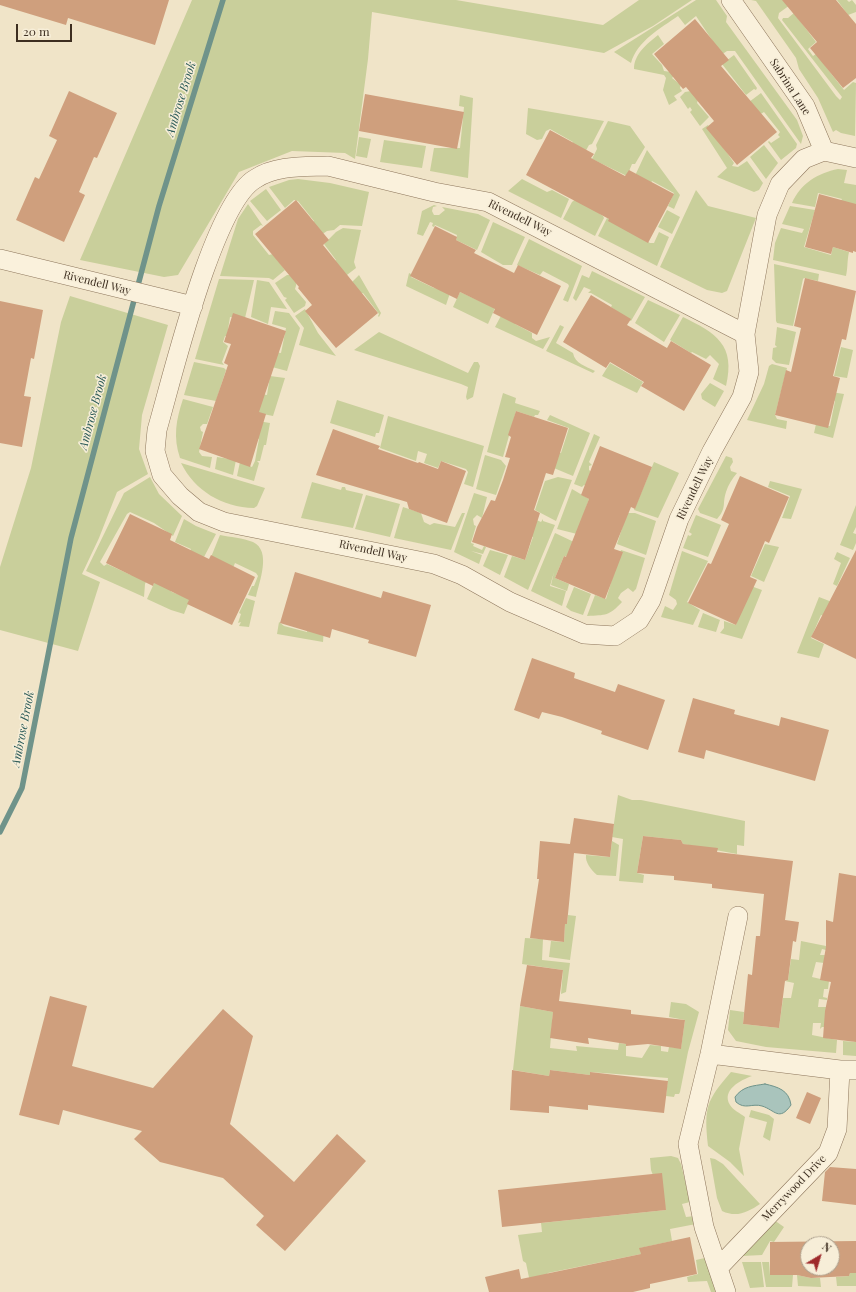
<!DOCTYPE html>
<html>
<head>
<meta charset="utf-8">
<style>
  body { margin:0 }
  #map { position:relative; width:856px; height:1292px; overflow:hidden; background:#f0e4c8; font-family:"Playfair Display",serif }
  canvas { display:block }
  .north { position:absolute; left:800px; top:1236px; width:40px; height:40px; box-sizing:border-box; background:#f7eed8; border:1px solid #ada18e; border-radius:50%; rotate:38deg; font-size:11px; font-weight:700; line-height:16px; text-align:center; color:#3d2e20 }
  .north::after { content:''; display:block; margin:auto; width:14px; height:18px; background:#9e2a2b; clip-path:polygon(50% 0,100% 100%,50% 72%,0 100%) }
  .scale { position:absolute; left:16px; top:24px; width:56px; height:18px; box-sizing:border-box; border:2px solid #3d2e20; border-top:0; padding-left:5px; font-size:12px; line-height:14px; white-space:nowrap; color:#3d2e20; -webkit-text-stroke:3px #f7eed8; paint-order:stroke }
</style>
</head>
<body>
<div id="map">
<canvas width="856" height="1292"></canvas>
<div class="north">N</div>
<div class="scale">20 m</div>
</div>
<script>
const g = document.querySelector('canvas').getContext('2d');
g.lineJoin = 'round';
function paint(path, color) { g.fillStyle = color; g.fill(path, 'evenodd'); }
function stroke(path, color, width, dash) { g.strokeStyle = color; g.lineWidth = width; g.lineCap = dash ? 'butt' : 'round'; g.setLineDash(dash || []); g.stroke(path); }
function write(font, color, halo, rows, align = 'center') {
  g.font = font + ' "Playfair Display",serif'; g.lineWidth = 3; g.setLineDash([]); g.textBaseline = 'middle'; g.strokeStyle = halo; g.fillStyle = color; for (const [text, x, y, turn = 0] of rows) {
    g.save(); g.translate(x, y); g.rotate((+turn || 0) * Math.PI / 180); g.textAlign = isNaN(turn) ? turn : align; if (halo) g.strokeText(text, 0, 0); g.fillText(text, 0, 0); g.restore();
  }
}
const green = new Path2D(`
  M 192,0 L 456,0 L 603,25 L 639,0 L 692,0 L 653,26 L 604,53 L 372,12 L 368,59 L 355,159 L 345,153 L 292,151 L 239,172 L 178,275 L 164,277 L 80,260 Z
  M 696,0 L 716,0 L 727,16 L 726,22 L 797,120 L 803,136 L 801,144 L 735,51 L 727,51 L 718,57 L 712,40 L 696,16 L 685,25 L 678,16 C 661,28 637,41 631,63 L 614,52 Z
  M 751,0 L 785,0 L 790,5 L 779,13 L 778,18 L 836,96 L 840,100 L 842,97 L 782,20 L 783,18 L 788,18 L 794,13 L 816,42 L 808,49 L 813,56 L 820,51 L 826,67 L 844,90 L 853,82 L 856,83 L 855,136 L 841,133 L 836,130 L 833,132 L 818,98 L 799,69 L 796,58 L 756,1 Z
  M 837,0 L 847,0 L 849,2 L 852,0 L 856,5 L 856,12 L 848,15 Z
  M 658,35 L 664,44 L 652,54 L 662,65 L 664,71 L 671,72 L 674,76 L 672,78 L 681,85 L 680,88 L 682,91 L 674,96 L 677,100 L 669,105 L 663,90 L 666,78 L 664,75 L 634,69 C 634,54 647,44 658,35 Z
  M 734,55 L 757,88 L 756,90 L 754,89 L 746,95 L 722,64 Z
  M 691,91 L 698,100 L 697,103 L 709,117 L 700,126 L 690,112 L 692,110 L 690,107 L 688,109 L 680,97 L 685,92 Z
  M 761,93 L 797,144 L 796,148 L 781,160 L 768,142 L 769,141 L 771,143 L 780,137 L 778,135 L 780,132 L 764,112 L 759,115 L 749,102 Z
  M 460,95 L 473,98 L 468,178 L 430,171 L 434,148 L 460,148 L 464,107 L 459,106 Z
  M 528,108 L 604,121 L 592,144 L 589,145 L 584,154 L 570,148 L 573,142 L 550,129 L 546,131 L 542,139 L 537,140 L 526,134 Z
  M 608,121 L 630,126 L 645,147 L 635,164 L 632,164 L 627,176 L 592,159 L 597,149 L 596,145 Z
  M 708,125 L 734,163 L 732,166 L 738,167 L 747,161 L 763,183 L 759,190 L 754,192 L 717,177 L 727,168 L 702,129 Z
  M 359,137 L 371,139 L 367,158 L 356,156 Z
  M 384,140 L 426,146 L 422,168 L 380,162 Z
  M 764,145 L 778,163 L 766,179 L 750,157 Z
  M 647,150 L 680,195 L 674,209 L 668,206 L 674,193 L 652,181 L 650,185 L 633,180 Z
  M 838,169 L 847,170 L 844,183 L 856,185 L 856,205 L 840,202 L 842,199 L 818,193 L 815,207 L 792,203 C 801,183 818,173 838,169 Z
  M 298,179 L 330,183 L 369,192 L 362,226 L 340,225 L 334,230 L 327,231 L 318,237 L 312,223 L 314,221 L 298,201 L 294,200 L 285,208 L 269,187 L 289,180 Z
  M 522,179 L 547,192 L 552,190 L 569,199 L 561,218 L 508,191 Z
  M 266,189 L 281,210 L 267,221 L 250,201 Z
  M 696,190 L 708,206 L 756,218 L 727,291 L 722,293 L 707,290 L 660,267 Z
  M 577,198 L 603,216 L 604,218 L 595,236 L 563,219 L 572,202 Z
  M 248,204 L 263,226 L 261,225 L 253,231 L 253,235 L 269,255 L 273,254 L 285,270 L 273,280 L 269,278 L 220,276 L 238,219 Z
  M 434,205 L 437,206 L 433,207 L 432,211 L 434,215 L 439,215 L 445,210 L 442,207 L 478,214 L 490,220 L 477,250 L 456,240 L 457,235 L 435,225 L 434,227 L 432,226 L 433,223 L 430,222 L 423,236 L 417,234 L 422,211 Z
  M 790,206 L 815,210 L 804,247 L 831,255 L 833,247 L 849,252 C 847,261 848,267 846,276 L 773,260 L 775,243 L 781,228 L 802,233 L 804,229 L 782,224 Z
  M 667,210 L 680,217 L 672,234 L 658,227 Z
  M 607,218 L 650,243 L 654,243 L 659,232 L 669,237 L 657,266 L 598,236 Z
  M 493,222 L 525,237 L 512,265 L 503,265 L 481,252 Z
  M 343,228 L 361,230 L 354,262 L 356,268 L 343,278 L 332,263 L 336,260 L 324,244 L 336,232 Z
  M 529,239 L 582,266 L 568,302 L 563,300 L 569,286 L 568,284 L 543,271 L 540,275 L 517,265 Z
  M 774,264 L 819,274 L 818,281 L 804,278 L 803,279 L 793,326 L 777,323 L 776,321 Z
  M 592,271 L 645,297 L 631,321 L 611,307 L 612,305 L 591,293 L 588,293 L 591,290 L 584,287 L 576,301 L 573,298 L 582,275 L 589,278 Z
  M 409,273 L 411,274 L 411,277 L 434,288 L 451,290 L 446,305 L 406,286 Z
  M 287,275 L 290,275 L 297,282 L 295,289 L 306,302 L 305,306 L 294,313 L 285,300 L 287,298 L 284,297 L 275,283 Z
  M 359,275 L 381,313 L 379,317 L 378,316 L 379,314 L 363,293 L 357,296 L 349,285 Z
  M 219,279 L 254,280 L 245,318 L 230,317 L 227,336 L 225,336 L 223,342 L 228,346 L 222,362 L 224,365 L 195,359 Z
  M 257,280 L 269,282 L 287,309 L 271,307 L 268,324 L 251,317 Z
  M 460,292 L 495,308 L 488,324 L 453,307 Z
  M 70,296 L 168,325 L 142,415 L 139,449 L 148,474 L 117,492 L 99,538 L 82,574 L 100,582 L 78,651 L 0,630 L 0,567 L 31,468 L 61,322 Z
  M 648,300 L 680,315 L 664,342 L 635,323 Z
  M 305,309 L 318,333 L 336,356 L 299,345 L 304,328 L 295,316 Z
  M 275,311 L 289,313 L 300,328 L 287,371 L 272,367 L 275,352 L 281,353 L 286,328 L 272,324 Z
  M 503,312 L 517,319 L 515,324 L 532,333 L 532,338 L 536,341 L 550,337 L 543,349 L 495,327 Z
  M 683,317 C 716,333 736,345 726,386 L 713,379 L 719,364 L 710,355 L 706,359 L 692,352 L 691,353 L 670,340 Z
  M 560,325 L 564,327 L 556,343 L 573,353 C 575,364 586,366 595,371 L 593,373 L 546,351 Z
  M 777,327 L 796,332 L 789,365 L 776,363 L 772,359 L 773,348 L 777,347 L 775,345 Z
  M 379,332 L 468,373 L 474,362 L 478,362 L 480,366 L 473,397 L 467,400 L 466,397 L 468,387 L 461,384 L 354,350 Z
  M 841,347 L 853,350 L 847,378 L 834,376 Z
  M 194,362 L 224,368 L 226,370 L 216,401 L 184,395 Z
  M 610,363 L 643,382 L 637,393 L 602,376 Z
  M 772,364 L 787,368 L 775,415 L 777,419 L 787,421 L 786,429 L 747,420 L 764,384 L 769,366 Z
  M 270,376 L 285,378 L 273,416 L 258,413 L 261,394 L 267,395 Z
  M 710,383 L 724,391 L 715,407 L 702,399 L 701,394 Z
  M 831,392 L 844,394 L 833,438 L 814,433 L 816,424 L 830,426 L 835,401 L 829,399 Z
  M 503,393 L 516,398 L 515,403 L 540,411 L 538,415 L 535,415 L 534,417 L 516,411 L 503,457 L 487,452 Z
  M 183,399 L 213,407 L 207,424 L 203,424 L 200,427 L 201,431 L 203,432 L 199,452 L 202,456 L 212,457 L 210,468 L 180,458 C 173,437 176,420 183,399 Z
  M 337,400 L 384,415 L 379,433 L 376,433 L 375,437 L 330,423 Z
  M 550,415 L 590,433 L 573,476 L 549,466 L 555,452 L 561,453 L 569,428 L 547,420 Z
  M 388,416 L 484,446 L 473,487 L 464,484 L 468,472 L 466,469 L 441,461 L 438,468 L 424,463 L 427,454 L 418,451 L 416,461 L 380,448 Z
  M 258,421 L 270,423 L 266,445 L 264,445 L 260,461 L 257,461 L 259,463 L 254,481 L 237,476 L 240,462 L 252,467 L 255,461 L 259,439 L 253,437 Z
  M 594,434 L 600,437 L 589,462 L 592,465 L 589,466 L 589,470 L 597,476 L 593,489 L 584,485 L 582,487 L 574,484 Z
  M 485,455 L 501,460 L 506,466 L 496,495 L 476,489 Z
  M 726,456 L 732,458 L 733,462 L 730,467 L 731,471 L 737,473 C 732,479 728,485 726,492 C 722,504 727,508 717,519 L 700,513 L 698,509 Z
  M 217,457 L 236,460 L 233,475 L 215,469 Z
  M 654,462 L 679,473 L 658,518 L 634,510 Z
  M 181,463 L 265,488 L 257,506 L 254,508 C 222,507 195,491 181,463 Z
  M 150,477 L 159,494 L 182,516 L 173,536 L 154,523 L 130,512 L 127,514 L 100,562 L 104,566 L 107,564 L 131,575 L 149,575 L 145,584 L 144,597 L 86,571 L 124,493 Z
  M 558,477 L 572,480 L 556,521 L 535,510 L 545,481 Z
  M 770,481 L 802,489 L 791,519 L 782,518 L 790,496 L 768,487 Z
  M 312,482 L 341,490 L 342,487 L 345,487 L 346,490 L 363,494 L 353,528 L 301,518 Z
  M 572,489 L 589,499 L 577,534 L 557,529 Z
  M 474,493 L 487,497 L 482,518 L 477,515 L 473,519 L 474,525 L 476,526 L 471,543 L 474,544 L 473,546 L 482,550 L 484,546 L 486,547 L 483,554 L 471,551 L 482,555 L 479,564 L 454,552 Z
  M 366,495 L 400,504 L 390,537 L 355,529 Z
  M 856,505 L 856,527 L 853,533 L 856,534 L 856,543 L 853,550 L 840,545 Z
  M 403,507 L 421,513 L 424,522 L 430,525 L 434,523 L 455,527 L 462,513 L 465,513 L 451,550 L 394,538 Z
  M 627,513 L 635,513 L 656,521 L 646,555 L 617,544 Z
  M 696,515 L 721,525 L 708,557 L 683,548 L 688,535 L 690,536 L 692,534 L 689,532 Z
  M 532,518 L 541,522 L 543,519 L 543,521 L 555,525 L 528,590 L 504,577 L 512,556 L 525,560 L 533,537 L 527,535 Z
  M 184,519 L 196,526 L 216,534 L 204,557 L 189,553 L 191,549 L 175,542 Z
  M 555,533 L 574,542 L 568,557 L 564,556 L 555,578 L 569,584 L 567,591 L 551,585 L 554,572 L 550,586 L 566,591 L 562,606 L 531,591 Z
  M 220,535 C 230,537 243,538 253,542 C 272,551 259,582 256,597 L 248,595 L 252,586 L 254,586 L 258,576 L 256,573 L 235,563 L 233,568 L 209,562 Z
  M 765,544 L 779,547 L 764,582 L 751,576 Z
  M 490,550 L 508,555 L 500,575 L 483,566 Z
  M 621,550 L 645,558 L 636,589 L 633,592 L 628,588 L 621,593 L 618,598 L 622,602 C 609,616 606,615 587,616 L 595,595 L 606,599 Z
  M 682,551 L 708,561 L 687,602 L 700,610 L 693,625 L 661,617 L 665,606 L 673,610 L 677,604 L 676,600 L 669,595 Z
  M 837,552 L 850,558 L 837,586 L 833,584 L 841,563 L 834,559 Z
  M 156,579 L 172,592 L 190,599 L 184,614 L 171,610 L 147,599 Z
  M 748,585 L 762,590 L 742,639 L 720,633 L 724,628 L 724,621 L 736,625 Z
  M 574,587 L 591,594 L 583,615 L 571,611 L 566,607 Z
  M 819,597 L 832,602 L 826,617 L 821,615 L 811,638 L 824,644 L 819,658 L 797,653 Z
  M 246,598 L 255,601 L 249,627 L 239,626 L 241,622 L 238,623 L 241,614 L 239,613 Z
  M 703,613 L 720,620 L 716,632 L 698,627 Z
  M 279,622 L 284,626 L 307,632 L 307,623 L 324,628 L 323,642 L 277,634 Z
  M 618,795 L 632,800 L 641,800 L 745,821 L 744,846 L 737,845 L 737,854 L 683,844 L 681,840 L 643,836 L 637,873 L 644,875 L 643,883 L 619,881 L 623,839 L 612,837 Z
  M 612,841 L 619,845 L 616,876 L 597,875 C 591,870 585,862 586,855 L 610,857 Z
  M 568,915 L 576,916 L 570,960 L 549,957 L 551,941 L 564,942 L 565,924 L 567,924 Z
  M 525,938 L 543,939 L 542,960 L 570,963 L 566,992 L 561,994 L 563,970 L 522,964 Z
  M 801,941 L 826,946 L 826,950 L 822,949 L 820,955 L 825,955 L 824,963 L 816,962 L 812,977 L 829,981 L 828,989 L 824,989 L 823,997 L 827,998 L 827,1000 L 819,999 L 818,1007 L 826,1007 L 825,1027 L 822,1027 L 820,1029 L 821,1023 L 813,1023 L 812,1035 L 837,1040 L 836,1053 L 766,1047 L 736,1041 L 728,1030 L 730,1010 L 744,1012 L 743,1024 L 779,1028 L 783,998 L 791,998 L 794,983 L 785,981 L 788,980 L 791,959 L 799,960 Z
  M 671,1002 L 686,1004 L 699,1012 L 688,1052 L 680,1092 L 679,1094 L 675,1094 L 674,1097 L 666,1096 L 668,1078 L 590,1072 L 590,1075 L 550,1070 L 549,1076 L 513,1070 L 520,1006 L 553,1012 L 550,1048 L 577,1051 L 576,1046 L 618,1050 L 619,1043 L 626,1044 L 626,1056 L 642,1058 L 650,1045 L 661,1046 L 661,1051 L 668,1052 L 669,1047 L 681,1048 L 685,1020 L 669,1017 Z
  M 843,1041 L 856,1042 L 856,1056 L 843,1055 Z
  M 731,1072 L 752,1076 C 741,1080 721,1090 730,1105 C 733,1110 740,1113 745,1117 L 739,1149 L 744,1176 L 730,1162 L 708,1146 C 704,1107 706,1101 731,1072 Z
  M 751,1110 L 769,1115 L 774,1119 L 770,1141 L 763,1137 L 767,1122 L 749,1117 Z
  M 671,1156 L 678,1158 L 681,1164 L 690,1202 L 682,1204 L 686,1217 L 695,1216 L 696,1224 L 670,1229 L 672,1241 L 640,1248 L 641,1254 L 548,1273 L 532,1292 L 526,1263 L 523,1261 L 518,1235 L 542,1232 L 541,1223 L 666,1210 L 651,1170 L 650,1158 Z
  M 710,1158 L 715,1159 L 723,1164 L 760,1204 C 748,1212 737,1218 722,1211 L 717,1198 Z
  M 774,1220 L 784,1227 L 774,1242 L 770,1241 L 762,1255 L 742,1256 Z
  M 709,1257 L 718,1292 L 711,1292 L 707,1281 L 688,1282 L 687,1277 L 698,1274 L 696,1260 Z
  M 742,1262 L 761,1262 L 764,1287 L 750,1288 Z
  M 762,1262 L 769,1262 L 770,1275 L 793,1275 L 792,1287 L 766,1287 Z
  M 850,1273 L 856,1273 L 856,1286 L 837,1286 L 836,1277 L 849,1276 Z
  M 797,1275 L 811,1278 L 820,1278 L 821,1287 L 798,1286 Z`);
const water = new Path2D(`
  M 765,1084 C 778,1087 789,1090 791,1105 C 779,1122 775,1110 762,1106 C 752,1103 745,1110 736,1102 L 735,1097 C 743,1086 753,1086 765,1084 Z`);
const stream = new Path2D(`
  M 0,832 L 22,788 L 71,538 L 159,206 L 223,0`);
const building = new Path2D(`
  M 0,0 L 169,0 L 155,45 L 68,18 L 66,25 L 0,5 Z
  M 782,0 L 836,0 L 856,24 L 856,78 L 843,88 L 810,48 L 817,42 Z
  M 695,19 L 729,60 L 721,66 L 777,132 L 737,165 L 706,128 L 714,121 L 686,87 L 683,89 L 654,54 Z
  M 69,91 L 117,113 L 97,158 L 94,157 L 79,192 L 85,195 L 64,242 L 16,220 L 35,177 L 39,179 L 57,140 L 49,136 Z
  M 365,94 L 464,112 L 457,149 L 359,131 Z
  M 550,130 L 594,154 L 591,158 L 625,176 L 629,170 L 674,194 L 648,243 L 608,221 L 609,219 L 526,175 Z
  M 819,194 L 856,204 L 856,252 L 853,251 L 853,253 L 833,247 L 831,254 L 805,247 Z
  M 296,200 L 329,240 L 323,245 L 378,313 L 336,348 L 305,311 L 312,305 L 298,288 L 299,287 L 255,234 Z
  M 435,226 L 457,237 L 456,240 L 476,250 L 474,253 L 514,273 L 518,265 L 561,286 L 537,335 L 493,313 L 495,309 L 460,292 L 457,299 L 410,276 Z
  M 805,278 L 856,291 L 846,340 L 842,339 L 833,376 L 840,378 L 828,428 L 775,415 L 786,370 L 791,372 L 801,328 L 794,326 Z
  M 591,295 L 631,319 L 627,325 L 667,348 L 671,341 L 711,365 L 684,411 L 641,386 L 644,382 L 610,362 L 606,368 L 563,342 Z
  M 0,301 L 43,310 L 34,359 L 31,358 L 24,396 L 31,397 L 22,447 L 0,443 Z
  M 233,313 L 286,331 L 259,412 L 266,414 L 250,467 L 199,449 L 228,365 L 224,363 L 231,344 L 224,342 Z
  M 516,411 L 568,428 L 553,475 L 546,473 L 534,510 L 540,513 L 525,560 L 472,542 L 477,527 L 491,500 L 495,501 L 503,480 L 510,458 L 505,457 L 511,437 L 508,435 Z
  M 333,429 L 380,446 L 378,449 L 418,463 L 419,462 L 438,469 L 441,461 L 466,471 L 447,523 L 409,509 L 407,502 L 316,475 Z
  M 600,446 L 652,467 L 635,509 L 631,507 L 614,549 L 623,552 L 605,599 L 555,578 L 564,556 L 566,557 L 589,499 L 581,495 Z
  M 740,476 L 789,497 L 769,543 L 765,541 L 750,577 L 757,580 L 736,625 L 688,603 L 708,563 L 711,564 L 729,524 L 721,520 Z
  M 130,514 L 172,534 L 170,540 L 209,559 L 211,555 L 255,577 L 232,625 L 187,604 L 189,600 L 154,583 L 153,586 L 106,563 Z
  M 856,550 L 856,659 L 811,637 Z
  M 295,572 L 381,598 L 383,591 L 431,605 L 416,657 L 368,643 L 369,640 L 332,629 L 330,638 L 280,623 Z
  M 532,658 L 575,673 L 574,678 L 615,692 L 618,684 L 665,700 L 648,750 L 601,734 L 602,731 L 562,717 L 542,712 L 539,719 L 514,710 Z
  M 693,698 L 735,710 L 734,714 L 779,726 L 781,717 L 829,730 L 815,781 L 706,750 L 704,759 L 678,752 Z
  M 574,818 L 614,824 L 610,857 L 574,853 L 567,924 L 565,924 L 564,942 L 530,938 L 539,879 L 537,879 L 540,841 L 570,844 Z
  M 643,836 L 681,840 L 683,844 L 718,848 L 717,852 L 793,861 L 785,920 L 799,922 L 796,942 L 793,941 L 788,980 L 785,981 L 779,1028 L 743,1024 L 748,974 L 752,975 L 756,936 L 760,936 L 764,894 L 712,888 L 712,884 L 674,880 L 674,876 L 637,873 Z
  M 839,873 L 856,876 L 856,1042 L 823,1038 L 825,1011 L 831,982 L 820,980 L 826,947 L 826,920 L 833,922 Z
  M 527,965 L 563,970 L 559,1001 L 631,1010 L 631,1014 L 685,1020 L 681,1049 L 648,1044 L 626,1046 L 626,1044 L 588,1038 L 589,1044 L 550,1038 L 553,1012 L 520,1006 Z
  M 50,996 L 87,1006 L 72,1066 L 153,1088 L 223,1009 L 253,1036 L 230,1124 L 294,1182 L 337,1134 L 366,1161 L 285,1251 L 256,1225 L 264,1216 L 223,1178 L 160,1162 L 134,1139 L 142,1131 L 63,1110 L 59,1125 L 19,1115 Z
  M 512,1070 L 549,1076 L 550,1070 L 590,1075 L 590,1072 L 668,1081 L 664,1113 L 588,1105 L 588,1110 L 549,1106 L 549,1113 L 510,1110 Z
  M 807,1092 L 821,1098 L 810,1124 L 796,1118 Z
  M 830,1167 L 856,1169 L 856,1205 L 822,1201 L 825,1172 Z
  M 662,1173 L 666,1210 L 502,1227 L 498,1190 Z
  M 690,1237 L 697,1274 L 650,1284 L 650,1288 L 633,1292 L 489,1292 L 485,1277 L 519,1269 L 521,1279 L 641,1254 L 639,1248 Z
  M 856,1241 L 856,1273 L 850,1273 L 849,1276 L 811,1278 L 797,1275 L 770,1275 L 770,1242 ZM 808,1244 L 832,1244 L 832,1268 L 808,1268 Z`);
const minor = new Path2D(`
  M 731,0 L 805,106 L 824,151 L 856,158
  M 328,166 L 434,192 L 488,202 L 745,334 L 749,372 L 742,397 L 712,451 L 679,519 L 651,600 L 639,620 L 615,636 L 584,634 L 510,602 L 462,575 L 434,564 L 224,522 L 199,512 L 180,496 L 162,475 L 155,451 L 157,430 C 172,379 213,204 255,179 C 276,165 304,167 328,166 Z
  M 0,259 L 193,306
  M 745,334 L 767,215 L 780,184 L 804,159 L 824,151
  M 710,1054 L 840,1070 L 856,1070
  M 718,1268 L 828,1153 L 837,1129 L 840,1070
  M 726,1292 L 704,1227 L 688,1144 L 710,1054 L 738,916`);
const streetNames = [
  ["Sabrina Lane",790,87,57],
  ["Rivendell Way",520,218,26],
  ["Rivendell Way",97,283,14],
  ["Rivendell Way",695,488,-64],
  ["Rivendell Way",373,551,12],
  ["Merrywood Drive",794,1188,-46]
];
const waterNames = [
  ["Ambrose Brook",181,99,-73],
  ["Ambrose Brook",93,412,-75],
  ["Ambrose Brook",23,729,-79]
];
paint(green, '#c9cf9b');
paint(water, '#a9c4bc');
stroke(water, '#6f938a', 1);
stroke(stream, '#6f938a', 5.5);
paint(building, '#cf9f7d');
stroke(minor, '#8d765c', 20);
stroke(minor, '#faf1dc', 19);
write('11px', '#3d2e20', '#f7eed8', streetNames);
write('italic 12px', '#2f5d5a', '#f7eed8', waterNames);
</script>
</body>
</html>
